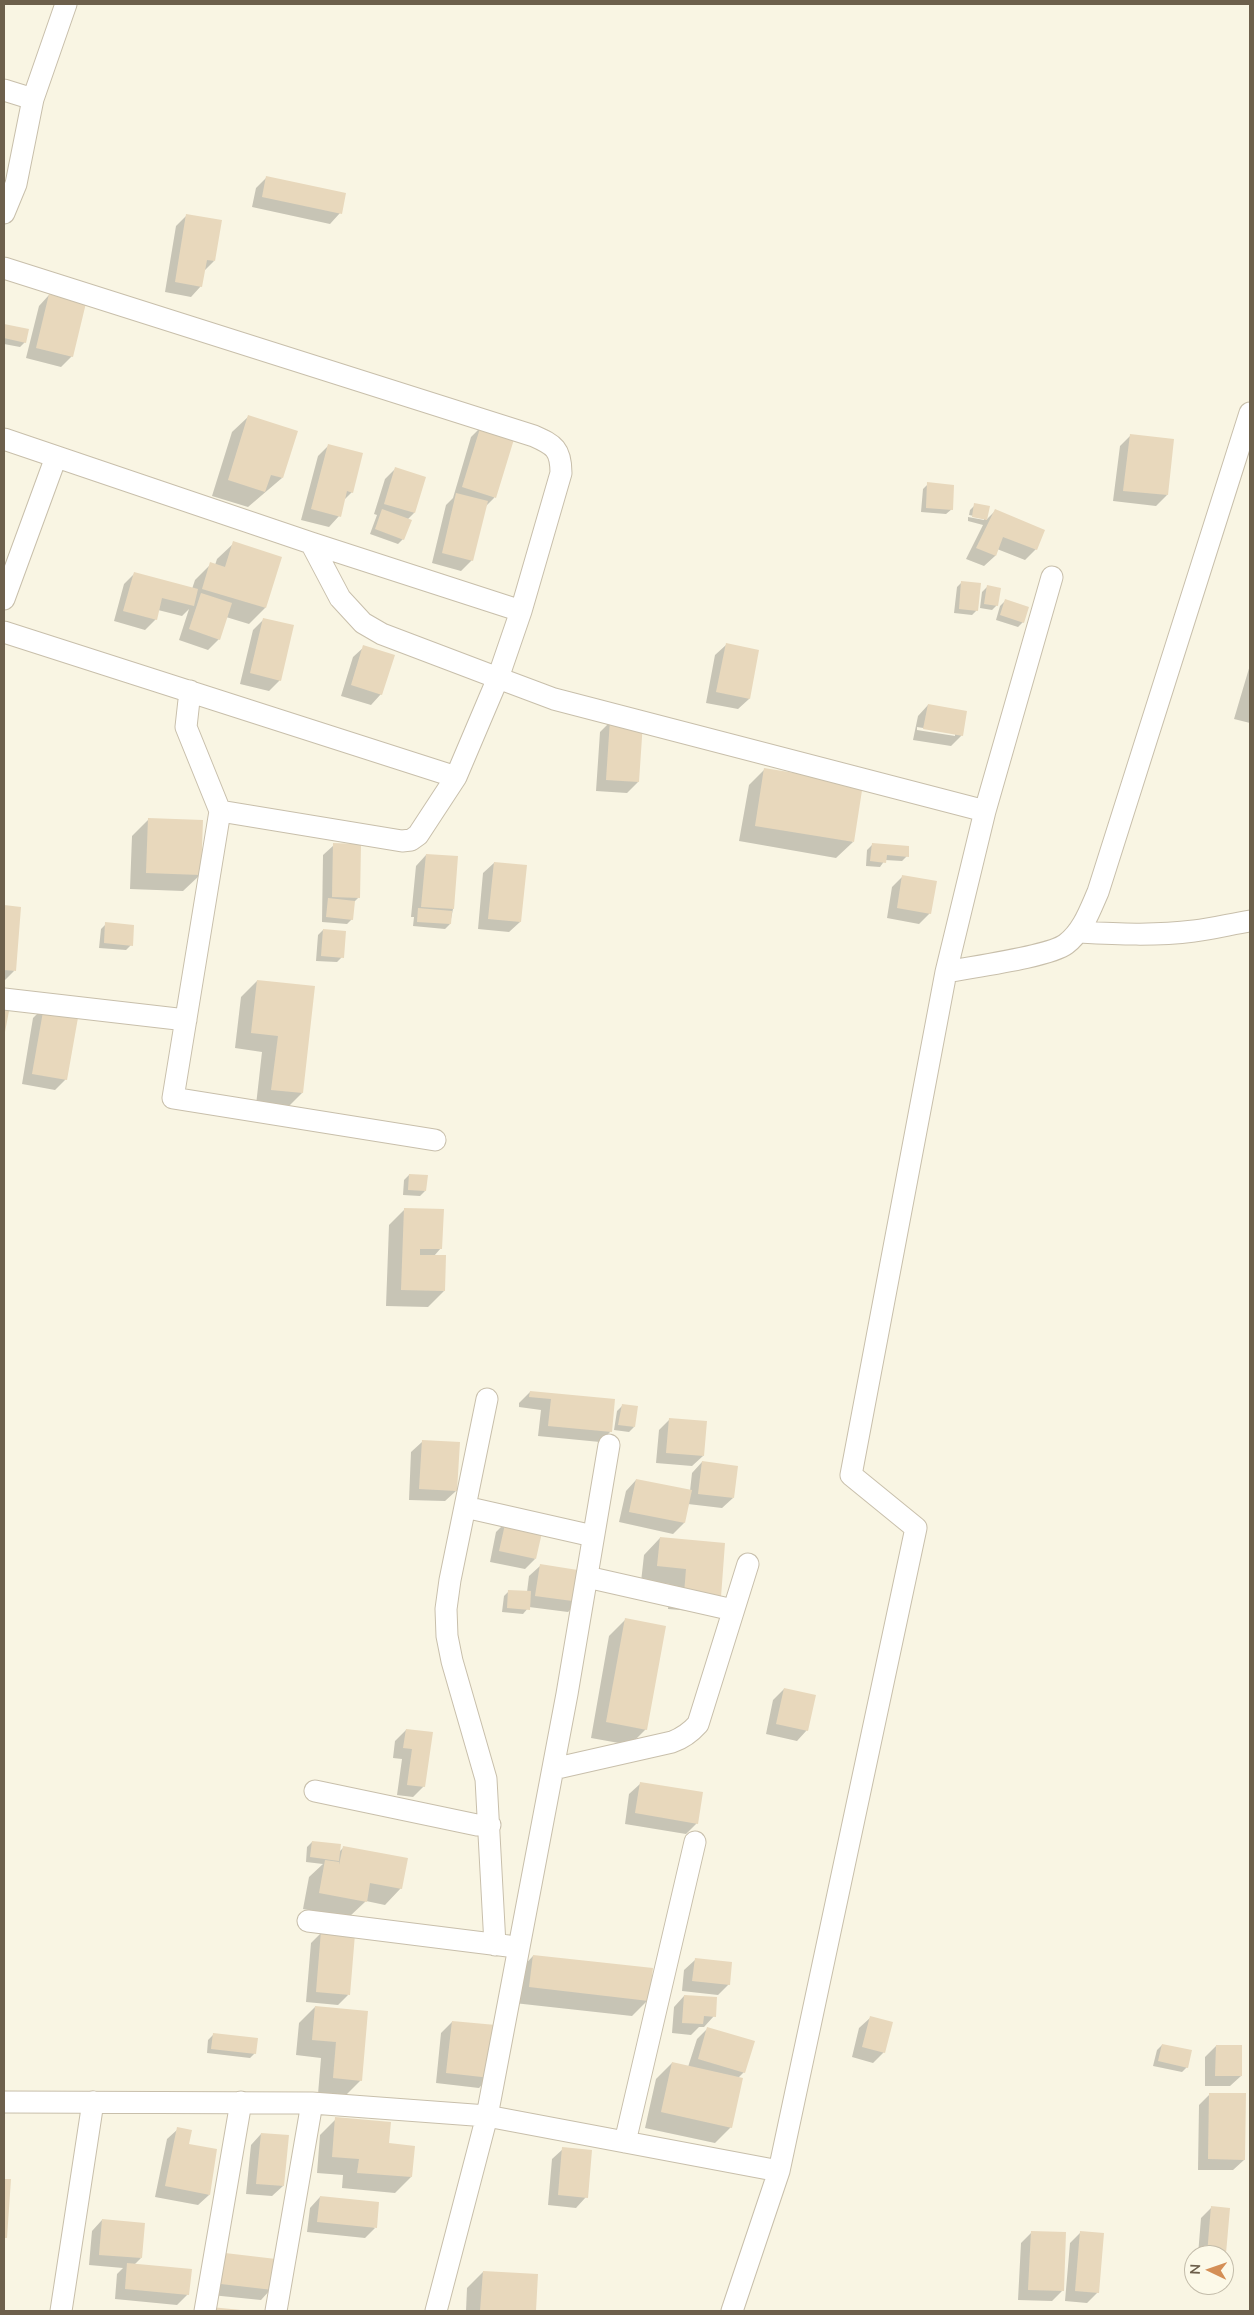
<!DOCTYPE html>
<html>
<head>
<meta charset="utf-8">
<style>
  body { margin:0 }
  #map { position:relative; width:1254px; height:2315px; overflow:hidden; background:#f9f5e3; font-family:Mulish,sans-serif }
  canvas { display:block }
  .frame { position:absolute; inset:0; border:5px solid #6d604c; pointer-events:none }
  .north { position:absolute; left:1184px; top:2245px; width:50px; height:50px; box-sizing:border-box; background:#fcf9e8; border:1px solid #c3bcaa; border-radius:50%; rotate:273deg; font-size:14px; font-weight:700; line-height:20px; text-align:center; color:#6d604c }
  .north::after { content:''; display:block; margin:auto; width:18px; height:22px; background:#d48f56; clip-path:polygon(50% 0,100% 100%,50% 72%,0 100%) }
</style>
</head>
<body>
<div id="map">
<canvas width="1254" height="2315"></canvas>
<div class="frame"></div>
<div class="north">N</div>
</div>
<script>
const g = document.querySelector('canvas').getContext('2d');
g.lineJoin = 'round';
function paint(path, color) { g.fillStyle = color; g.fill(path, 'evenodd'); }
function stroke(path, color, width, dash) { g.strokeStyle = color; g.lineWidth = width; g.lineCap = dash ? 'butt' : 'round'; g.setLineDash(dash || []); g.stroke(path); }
const shadow = new Path2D(`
  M 266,178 L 340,213 L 330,224 L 252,207 L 256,188 Z
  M 187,215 L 214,261 L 204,271 L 201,286 L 191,297 L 165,292 L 176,226 Z
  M 49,295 L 72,356 L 61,367 L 26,358 L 39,306 Z
  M 4,325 L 28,330 L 25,342 L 20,347 L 4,344 Z
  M 249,416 L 282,478 L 248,507 L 212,496 L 232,432 Z
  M 482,426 L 514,437 L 494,498 L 485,507 L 472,560 L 461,571 L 432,563 L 446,505 L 453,498 L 471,437 Z
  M 1131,435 L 1173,440 L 1167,495 L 1156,506 L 1113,501 L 1120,446 Z
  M 329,445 L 352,492 L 344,500 L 339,516 L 329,527 L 301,520 L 318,456 Z
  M 395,469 L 425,478 L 414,513 L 407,520 L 403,539 L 398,544 L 370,534 L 377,515 L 374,514 L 385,479 Z
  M 928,484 L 952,509 L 946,514 L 921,512 L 923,489 Z
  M 975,505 L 988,507 L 986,520 L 995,511 L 1036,549 L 1025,560 L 997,549 L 995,556 L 984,566 L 966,559 L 983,525 L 968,521 L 968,517 L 984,520 L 984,518 L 969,515 L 970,510 Z
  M 234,543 L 280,558 L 265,608 L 249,624 L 226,617 L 219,639 L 208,650 L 179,640 L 189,609 L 182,616 L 158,610 L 156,619 L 145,630 L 114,621 L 124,584 L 135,573 L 192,589 L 195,580 L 211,564 L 215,565 L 217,559 Z
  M 962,582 L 977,610 L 972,615 L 954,613 L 957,587 Z
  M 987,587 L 997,605 L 992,610 L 980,608 L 982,592 Z
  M 1005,601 L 1023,622 L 1018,627 L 996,620 L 1000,606 Z
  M 264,619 L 280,680 L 269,691 L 240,684 L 253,630 Z
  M 726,645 L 758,651 L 749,699 L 738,709 L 706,703 L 715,655 Z
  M 364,647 L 381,694 L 371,705 L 341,696 L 353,657 Z
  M 1250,665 L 1250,723 L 1234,719 Z
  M 928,705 L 962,735 L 951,746 L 913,740 L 918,716 ZM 917,727 L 955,733 L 955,736 L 917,730 Z
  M 611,721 L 641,723 L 638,782 L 627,793 L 596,791 L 600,732 Z
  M 765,769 L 853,842 L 836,858 L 739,841 L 749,785 Z
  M 148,820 L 200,875 L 183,891 L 130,889 L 132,836 Z
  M 334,845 L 359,897 L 353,903 L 352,919 L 347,924 L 322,922 L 323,855 Z
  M 872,845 L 907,856 L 902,861 L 885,860 L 880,867 L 866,866 L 867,850 Z
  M 426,855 L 453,909 L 450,924 L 445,929 L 413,926 L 414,917 L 411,917 L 416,866 Z
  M 494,863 L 520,922 L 509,932 L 478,929 L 483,873 Z
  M 903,876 L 930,913 L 919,924 L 887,918 L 892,887 Z
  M 4,906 L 20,908 L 14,971 L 4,981 Z
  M 106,924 L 131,945 L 126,950 L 99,948 L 101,929 Z
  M 323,930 L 342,957 L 337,962 L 316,961 L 318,935 Z
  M 257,981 L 302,1093 L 286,1109 L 256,1105 L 262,1052 L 235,1048 L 241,997 Z
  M 44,1007 L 66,1079 L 55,1090 L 22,1084 L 33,1018 Z
  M 409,1175 L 425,1191 L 420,1196 L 403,1195 L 404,1180 Z
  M 405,1209 L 441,1248 L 434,1256 L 444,1291 L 428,1307 L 386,1306 L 389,1225 Z
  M 530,1392 L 614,1401 L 611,1431 L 600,1442 L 538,1436 L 541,1410 L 519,1407 L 519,1403 Z
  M 622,1406 L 634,1427 L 629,1432 L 614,1430 L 617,1411 Z
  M 670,1419 L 703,1456 L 692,1466 L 656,1463 L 659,1430 Z
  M 422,1442 L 456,1491 L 445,1501 L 409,1500 L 411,1452 Z
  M 702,1462 L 733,1498 L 722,1508 L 688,1504 L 684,1523 L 673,1534 L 619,1522 L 626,1491 L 636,1480 L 690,1491 L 692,1473 Z
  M 506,1522 L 535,1559 L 525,1569 L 490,1562 L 496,1532 Z
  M 660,1538 L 724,1544 L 703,1612 L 668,1609 L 670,1584 L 641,1582 L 644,1555 Z
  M 540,1566 L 578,1602 L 568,1612 L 529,1607 L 523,1614 L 502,1612 L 504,1596 L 509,1591 L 527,1592 L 529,1576 Z
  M 625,1620 L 646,1729 L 630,1745 L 591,1738 L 609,1636 Z
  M 784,1689 L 807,1730 L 797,1741 L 766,1734 L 773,1700 Z
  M 406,1730 L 424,1786 L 413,1797 L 397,1795 L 402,1759 L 393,1758 L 395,1741 Z
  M 640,1784 L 697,1823 L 686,1834 L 625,1824 L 629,1794 Z
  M 312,1842 L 339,1852 L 343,1848 L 401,1888 L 385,1905 L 366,1901 L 349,1917 L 303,1909 L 309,1877 L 323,1864 L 306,1862 L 307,1847 Z
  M 322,1932 L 348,1995 L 338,2005 L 306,2002 L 311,1943 Z
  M 533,1956 L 648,2000 L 632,2016 L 514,2003 L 517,1973 Z
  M 695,1960 L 729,1984 L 718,1995 L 682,1991 L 684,1970 Z
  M 684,1996 L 714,2016 L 704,2027 L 699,2027 L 691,2035 L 672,2033 L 674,2007 Z
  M 315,2007 L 361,2080 L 345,2096 L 318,2094 L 321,2058 L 296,2055 L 299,2023 Z
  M 870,2018 L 884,2052 L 873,2063 L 852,2057 L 859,2028 Z
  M 452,2022 L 489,2077 L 479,2088 L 436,2083 L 441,2033 Z
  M 708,2028 L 744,2072 L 738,2078 L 731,2127 L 715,2143 L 645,2128 L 656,2079 L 672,2063 L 688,2067 L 697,2039 Z
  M 213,2035 L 255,2053 L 250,2058 L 207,2053 L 208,2040 Z
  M 1162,2045 L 1187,2067 L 1182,2072 L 1153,2066 L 1157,2050 Z
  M 1216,2046 L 1241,2076 L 1230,2086 L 1205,2086 L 1205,2057 Z
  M 1210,2094 L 1244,2160 L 1233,2170 L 1198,2170 L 1199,2105 Z
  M 336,2119 L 388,2144 L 411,2177 L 395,2193 L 342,2188 L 343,2175 L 317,2173 L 320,2135 Z
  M 178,2129 L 187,2145 L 209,2195 L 198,2205 L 155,2197 L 167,2139 Z
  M 261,2134 L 283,2186 L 272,2196 L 246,2194 L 251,2145 Z
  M 563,2149 L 586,2197 L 576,2208 L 548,2205 L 552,2159 Z
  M 4,2180 L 10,2180 L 4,2239 Z
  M 320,2197 L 375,2228 L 365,2238 L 307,2232 L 310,2208 Z
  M 1212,2207 L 1229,2209 L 1224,2266 L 1224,2255 L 1198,2255 L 1201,2218 Z
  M 102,2220 L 141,2258 L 134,2265 L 188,2294 L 177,2305 L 115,2299 L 117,2274 L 123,2268 L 89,2265 L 92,2231 Z
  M 1032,2232 L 1062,2291 L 1052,2301 L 1018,2300 L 1021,2243 Z
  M 1081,2232 L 1098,2292 L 1087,2303 L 1065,2301 L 1070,2243 Z
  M 214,2265 L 271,2289 L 261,2300 L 211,2295 Z
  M 483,2272 L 536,2275 L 534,2311 L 466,2311 L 467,2288 Z`);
const building = new Path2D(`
  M 266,176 L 346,193 L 342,214 L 262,197 Z
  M 186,214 L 222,220 L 215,261 L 207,260 L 202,287 L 175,282 Z
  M 49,294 L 86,303 L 73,357 L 36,348 Z
  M 4,324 L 29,329 L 26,343 L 4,338 Z
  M 248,415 L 298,431 L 283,478 L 271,475 L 265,492 L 228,480 Z
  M 481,425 L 515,436 L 496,498 L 462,487 Z
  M 1130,434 L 1174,439 L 1168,495 L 1123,491 Z
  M 328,444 L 363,453 L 353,493 L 347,491 L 341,517 L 311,509 Z
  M 395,467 L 426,477 L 415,513 L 384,504 Z
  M 927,482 L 954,485 L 953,510 L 926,508 Z
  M 456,493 L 488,501 L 473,561 L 442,553 Z
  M 974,503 L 990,506 L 987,520 L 972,517 Z
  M 382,509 L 412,520 L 404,540 L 375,529 Z
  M 995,509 L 1045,530 L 1037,550 L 1003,537 L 996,556 L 976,548 Z
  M 233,541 L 282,557 L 266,608 L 202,589 L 210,562 L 225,567 Z
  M 134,572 L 198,589 L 194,606 L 162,598 L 157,620 L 123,611 Z
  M 961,581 L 981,583 L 978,611 L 959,609 Z
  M 987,585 L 1001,588 L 998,606 L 984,604 Z
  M 201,593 L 232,603 L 220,640 L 189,629 Z
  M 1005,599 L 1029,607 L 1024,623 L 1000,615 Z
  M 263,618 L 294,625 L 281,681 L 250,673 Z
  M 726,643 L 759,650 L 750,699 L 716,692 Z
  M 363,645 L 395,655 L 382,695 L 351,685 Z
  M 928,704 L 967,711 L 963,736 L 923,729 Z
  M 610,720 L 643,722 L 639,782 L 606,780 Z
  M 764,768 L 863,784 L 854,842 L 755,826 Z
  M 148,818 L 203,820 L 201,875 L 146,873 Z
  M 333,843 L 361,844 L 360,898 L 332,897 Z
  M 872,843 L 909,846 L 909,857 L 887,855 L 886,863 L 870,861 Z
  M 426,854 L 458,856 L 454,909 L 421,907 Z
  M 494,862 L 527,865 L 521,922 L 488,919 Z
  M 902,875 L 937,881 L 931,914 L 897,908 Z
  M 328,898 L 355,901 L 353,920 L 326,917 Z
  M 4,905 L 21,907 L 16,971 L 4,970 Z
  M 418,908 L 452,911 L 451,924 L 417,922 Z
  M 105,922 L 134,925 L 133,946 L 104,943 Z
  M 323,929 L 346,931 L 344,958 L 321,956 Z
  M 257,980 L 315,986 L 303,1093 L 271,1090 L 278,1036 L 251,1033 Z
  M 44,1006 L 79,1012 L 67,1080 L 32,1074 Z
  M 4,1010 L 9,1011 L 5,1032 L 4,1032 Z
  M 409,1174 L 428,1175 L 426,1191 L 408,1190 Z
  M 404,1208 L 444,1209 L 442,1249 L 420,1249 L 420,1255 L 446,1255 L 445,1291 L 401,1290 Z
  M 530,1391 L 615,1399 L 612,1432 L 548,1426 L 551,1399 L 529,1397 Z
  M 622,1404 L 638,1406 L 635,1427 L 618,1425 Z
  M 669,1418 L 707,1421 L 704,1456 L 666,1453 Z
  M 422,1440 L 460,1442 L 457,1491 L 419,1489 Z
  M 702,1461 L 738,1466 L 734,1498 L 698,1494 Z
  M 636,1479 L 692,1490 L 685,1523 L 629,1512 Z
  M 506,1520 L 543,1528 L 536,1559 L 499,1551 Z
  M 660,1537 L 725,1543 L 721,1597 L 684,1594 L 686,1569 L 657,1566 Z
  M 540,1564 L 584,1571 L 580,1602 L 535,1596 Z
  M 508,1590 L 531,1591 L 530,1610 L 507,1608 Z
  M 625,1618 L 666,1626 L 647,1730 L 606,1722 Z
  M 784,1688 L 816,1695 L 808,1731 L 776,1724 Z
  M 406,1729 L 433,1732 L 425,1787 L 407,1785 L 412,1749 L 403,1748 Z
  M 640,1782 L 703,1792 L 698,1824 L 635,1813 Z
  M 312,1841 L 341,1844 L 339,1861 L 310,1857 Z
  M 343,1846 L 408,1858 L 402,1889 L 370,1883 L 367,1902 L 319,1893 L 325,1860 L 339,1862 L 339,1865 Z
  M 321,1931 L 355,1934 L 350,1995 L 316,1992 Z
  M 533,1955 L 653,1968 L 649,2001 L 529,1987 Z
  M 695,1958 L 732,1962 L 730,1985 L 692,1981 Z
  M 684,1995 L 717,1997 L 716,2017 L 704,2016 L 703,2024 L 682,2023 Z
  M 315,2006 L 368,2011 L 362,2081 L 333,2078 L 336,2042 L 312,2040 Z
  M 870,2016 L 893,2022 L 885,2053 L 862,2047 Z
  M 452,2021 L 496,2025 L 491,2078 L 446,2073 Z
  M 707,2027 L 755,2041 L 745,2073 L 698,2059 Z
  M 213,2033 L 258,2038 L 256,2054 L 211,2049 Z
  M 1162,2044 L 1192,2050 L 1188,2068 L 1158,2061 Z
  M 1216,2045 L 1242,2045 L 1242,2076 L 1215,2076 Z
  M 672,2062 L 743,2078 L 732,2128 L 661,2112 Z
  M 1209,2093 L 1246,2093 L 1245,2160 L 1208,2159 Z
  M 335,2117 L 391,2122 L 389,2143 L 415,2146 L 412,2177 L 357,2173 L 359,2159 L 332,2157 Z
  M 177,2127 L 192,2130 L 189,2144 L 217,2149 L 210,2195 L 165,2186 Z
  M 261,2133 L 289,2135 L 284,2186 L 256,2184 Z
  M 562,2147 L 592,2150 L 588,2198 L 558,2195 Z
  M 4,2179 L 11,2179 L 7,2238 L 4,2238 Z
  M 320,2196 L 379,2202 L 377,2228 L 317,2222 Z
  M 1211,2206 L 1230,2208 L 1225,2265 L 1224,2255 L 1207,2255 Z
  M 102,2219 L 145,2223 L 142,2258 L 99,2255 Z
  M 1031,2231 L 1066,2232 L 1064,2291 L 1028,2290 Z
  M 1080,2231 L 1104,2233 L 1099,2293 L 1075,2291 Z
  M 225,2253 L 276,2259 L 273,2290 L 221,2284 Z
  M 127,2263 L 192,2269 L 189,2295 L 125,2289 Z
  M 483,2271 L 538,2274 L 536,2311 L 480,2311 Z
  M 211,2307 L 241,2310 L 241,2311 L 211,2311 Z`);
const street = new Path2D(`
  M 4,90 L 33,99 L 16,184 L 4,213
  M 33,99 L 66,4
  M 4,268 L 534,436 C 554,445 561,449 561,473 L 521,611
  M 4,439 L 311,543 L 521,611 L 498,678 L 382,634 L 363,623 L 340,598 L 311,543
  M 4,599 L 56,457
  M 4,632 L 456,777 L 498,678 L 554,699 L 985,811
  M 190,691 L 186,727 L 220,811 L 173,1098 L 435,1140
  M 220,811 L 402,841 L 411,840 L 418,835 L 456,777
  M 1079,932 C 1117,934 1155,936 1194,931 C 1213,929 1231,924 1250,921
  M 946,972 L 985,811 L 1052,577
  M 4,999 L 186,1020
  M 487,1399 L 450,1580 L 446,1609 L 447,1636 L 452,1661 L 486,1779 L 495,1945
  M 465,1507 L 593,1536
  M 587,1577 L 733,1610
  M 553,1769 L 672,1742 C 683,1738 690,1733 698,1724 L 748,1564
  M 315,1791 L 477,1825 L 490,1825
  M 308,1921 L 508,1946
  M 4,2102 L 312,2103 L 487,2116 L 779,2171
  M 625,2142 L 695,1842
  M 61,2311 L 93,2102
  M 205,2311 L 241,2102
  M 276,2311 L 312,2103
  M 436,2311 L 487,2116 L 567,1694 L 609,1445
  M 732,2311 L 779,2171 L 916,1528 L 851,1475 L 946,972 C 970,967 1049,957 1066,944 C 1083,931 1090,910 1098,892 L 1250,413`);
paint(shadow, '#0003');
paint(building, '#e8d8bc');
stroke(street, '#c8bfab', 23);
stroke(street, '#fff', 21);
</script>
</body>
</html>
